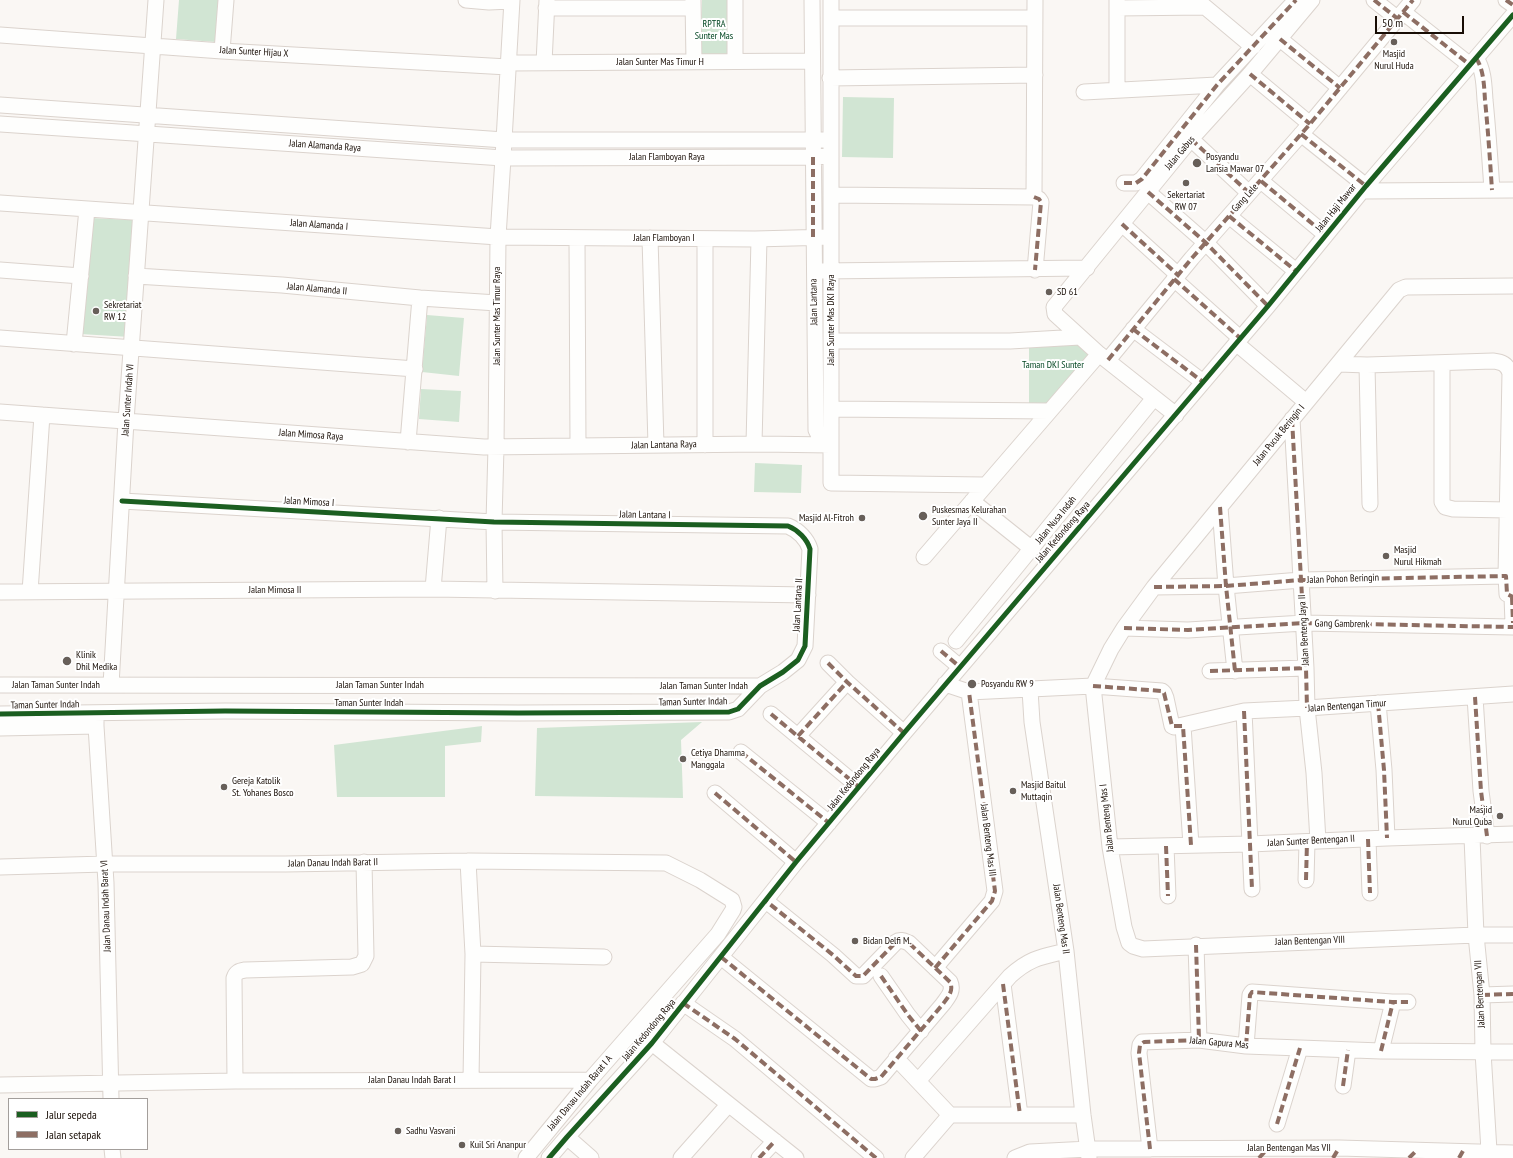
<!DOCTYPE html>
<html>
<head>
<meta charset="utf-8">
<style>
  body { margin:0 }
  #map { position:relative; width:1513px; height:1158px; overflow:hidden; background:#faf7f4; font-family:"PT Sans Narrow",sans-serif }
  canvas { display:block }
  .legend { position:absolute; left:8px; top:1098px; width:140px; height:52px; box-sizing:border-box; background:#fff; border:1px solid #a39e9b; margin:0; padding:5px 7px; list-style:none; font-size:12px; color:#180d05 }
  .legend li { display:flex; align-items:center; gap:8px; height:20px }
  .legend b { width:20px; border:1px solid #a39e9b }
  .scale { position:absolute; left:1375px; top:16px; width:89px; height:18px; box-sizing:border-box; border:2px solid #180d05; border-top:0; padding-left:5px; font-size:12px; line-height:14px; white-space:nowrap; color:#180d05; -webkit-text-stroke:3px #fff; paint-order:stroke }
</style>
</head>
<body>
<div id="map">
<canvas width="1513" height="1158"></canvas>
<ul class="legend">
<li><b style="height:5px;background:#1b5e20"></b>Jalur sepeda</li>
<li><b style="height:5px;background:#8d6e63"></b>Jalan setapak</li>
</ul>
<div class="scale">50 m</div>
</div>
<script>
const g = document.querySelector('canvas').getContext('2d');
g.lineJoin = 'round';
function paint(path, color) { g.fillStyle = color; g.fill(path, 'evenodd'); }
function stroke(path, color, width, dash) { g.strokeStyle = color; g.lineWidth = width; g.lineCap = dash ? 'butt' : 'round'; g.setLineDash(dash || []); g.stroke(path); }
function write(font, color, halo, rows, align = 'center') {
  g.font = font + ' "PT Sans Narrow",sans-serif'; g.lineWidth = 4; g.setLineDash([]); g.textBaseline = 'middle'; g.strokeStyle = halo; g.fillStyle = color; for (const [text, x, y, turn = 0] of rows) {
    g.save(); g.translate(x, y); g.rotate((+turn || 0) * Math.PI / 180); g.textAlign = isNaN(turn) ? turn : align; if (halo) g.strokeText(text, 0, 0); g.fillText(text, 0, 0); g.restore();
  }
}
const green = new Path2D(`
  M 179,0 L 219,0 L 216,42 L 176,39 Z
  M 702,0 L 729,0 L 727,60 L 700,59 Z
  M 843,97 L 894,98 L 893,158 L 842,157 Z
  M 91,218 L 133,220 L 130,337 L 80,334 Z
  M 427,315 L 464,318 L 459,376 L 422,372 Z
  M 1078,341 L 1095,354 L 1048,407 L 1029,405 L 1029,342 Z
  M 421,389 L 461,391 L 459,422 L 419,419 Z
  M 755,463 L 802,465 L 801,493 L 754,492 Z
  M 702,722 L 681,740 L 683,798 L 535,796 L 537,728 Z
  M 482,726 L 481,742 L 445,746 L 445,797 L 337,797 L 334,745 Z`);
const minor = new Path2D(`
  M 466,0 L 489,2 L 511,1
  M 693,0 L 694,62
  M 735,0 L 735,61
  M 812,0 L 816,430 L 818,434 L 831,435
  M 831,0 L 831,483 L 984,485
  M 1117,0 L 1117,90
  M 1374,0 L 1398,19
  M 1506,0 L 1513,5
  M 1198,1 L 1253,47
  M 546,8 L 693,8
  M 1117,8 L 1205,7
  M 1403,12 L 1470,65
  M 831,18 L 1035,18
  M 0,35 L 222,51 L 508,67
  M 1280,39 L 1340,88
  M 222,51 L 226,0
  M 1476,58 C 1484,70 1484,86 1485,100 C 1488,130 1490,160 1492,190
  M 508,63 L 812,61
  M 544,63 L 547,0
  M 1250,74 L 1310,124
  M 830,78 L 1035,75
  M 1084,92 L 1217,85
  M 0,105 L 504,140 L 830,140
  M 0,124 L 503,158 L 813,157 L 831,156
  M 1301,134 L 1366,186
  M 1191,139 L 1249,193
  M 1261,181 L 1326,235
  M 1124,183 L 1136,183 L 1142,179 L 1217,85 L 1296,0
  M 1362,191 L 1513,190
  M 1148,192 L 1205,242 L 1268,306
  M 831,195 L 1034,197 L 1039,199 L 1041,202 L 1035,270
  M 1034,197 L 1035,0
  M 0,203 L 498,237 L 755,239 L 831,237
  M 1229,216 L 1296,271
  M 1122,224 L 1178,275
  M 577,238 L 578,446
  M 650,238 L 656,445
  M 0,270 L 81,276
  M 822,271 L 1087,268
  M 136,276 L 282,285 L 420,298 L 497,303
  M 1174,279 L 1240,338
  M 1513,286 L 1406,287 L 1399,290 L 1154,587 L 1124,628 L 1111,649 L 1093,686 L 1110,847 L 1124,927 L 1129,943 L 1133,946 L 1143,949 L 1476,935 L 1513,935
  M 1133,329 L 1203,382
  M 0,338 L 415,369
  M 831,341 L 1010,341 L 1080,337
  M 1236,343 L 1306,402
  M 74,344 L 87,209
  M 1108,360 L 1192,258 L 1310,124 L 1413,0
  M 1442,363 L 1442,502 L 1445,507 L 1453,509 L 1508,510
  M 1339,364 L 1367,365 L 1493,361 C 1502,362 1507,364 1510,373 L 1506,576 L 1507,594 L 1513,597
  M 1367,365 L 1370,504
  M 831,409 L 1050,411
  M 0,412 L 484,447 L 761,444 L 831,445
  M 1176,415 L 1099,354 L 1055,314 L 1054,307 L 1191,139 L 1250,74 L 1312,0
  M 1292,419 L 1306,668 L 1307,708 L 1314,773 L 1318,841
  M 408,442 L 420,298
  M 754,444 L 759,239
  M 705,445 L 705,239
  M 972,501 L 1032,549
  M 1220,507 L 1226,586 L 1235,671
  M 924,557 L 1099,354
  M 1154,587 L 1226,586 L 1301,580 L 1506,576
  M 433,589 L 439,518
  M 495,591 L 494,522 L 496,447 L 498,237 L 503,158 L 512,0
  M 0,592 L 433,589 L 808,595
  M 30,592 L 42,415
  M 1512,597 L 1513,623
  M 1124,628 L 1188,630 L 1304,623 L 1513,627
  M 956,641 L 1154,398
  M 941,651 L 960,667
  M 828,663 L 847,682 L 904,733
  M 1210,671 L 1306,668
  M 945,684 L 969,692 L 1093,686 L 1162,691 L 1164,693 L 1166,698 L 1172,726 L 1174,727 L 1244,711 L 1307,708 L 1513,694
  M 0,685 L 760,686
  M 111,685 L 126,421 L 156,0
  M 1030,690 L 1032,722 L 1066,951 L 1083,1115 L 1089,1158
  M 1475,697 L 1481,791 L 1487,836
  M 1378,703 L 1384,770 L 1387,838
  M 1244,711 L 1252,889
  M 96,713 L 96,726 L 106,883 L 111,1099
  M 0,714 L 225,711 L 518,713 L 729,712 L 738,709 L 760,686 L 783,672 L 798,660 L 805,646 L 810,549 C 807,539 798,530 788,526 L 494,522 L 122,501
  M 771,714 L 859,787
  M 1183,726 L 1191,845
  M 0,728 L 96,726
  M 798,736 L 847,682
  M 741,752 L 829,823
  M 715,793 L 796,862
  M 1472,837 L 1476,935 L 1482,995 L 1483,1052 L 1489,1151
  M 1368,839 L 1370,893
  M 1166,846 L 1168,896
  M 1110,847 L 1250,844 L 1387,838 L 1513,834
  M 468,861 L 473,954 L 471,1080
  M 0,867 L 105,864 L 285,864 L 468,861 L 666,863 L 700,880 L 732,900 L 734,907 L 733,910 L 718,934 L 590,1080 L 526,1158
  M 1306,880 L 1307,842
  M 1196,945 L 1199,1040
  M 473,954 L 604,957
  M 721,957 L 871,1079 L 875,1079 L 881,1077 L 943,1004 C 948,997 954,991 950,982 L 909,943 C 904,941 900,939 896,942 L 863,976 L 856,976 L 833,955 L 766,901
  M 935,968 L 992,901 L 995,891 L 969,692
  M 881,976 L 908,1015 L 921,1031
  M 1003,984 L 1020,1115
  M 1482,995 L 1513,994
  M 683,1003 L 735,1039 L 876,1158
  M 652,1043 L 796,1158
  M 1246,1046 L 1250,995 L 1252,992 L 1392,1002 L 1408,1002
  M 1381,1051 L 1393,1002
  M 896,1058 L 950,1115
  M 235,1081 L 234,978 C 236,972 239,971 245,970 L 352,967 L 362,964 L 366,956 L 364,862
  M 918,1081 L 1010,976 C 1030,958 1041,957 1066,951
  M 0,1085 L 235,1081 L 590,1080
  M 1343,1086 L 1348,1050
  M 1277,1124 L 1300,1048
  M 567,1137 L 591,1158
  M 112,1149 L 113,1158
  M 1150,1149 L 1139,1053 L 1140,1045 L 1142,1042 L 1199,1040 L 1246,1046 L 1381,1051 L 1513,1052
  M 549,1158 L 567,1137 L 652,1043 L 796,862 L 904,733 L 1268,306 L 1366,186 L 1513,15
  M 681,1158 L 728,1105
  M 759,1158 L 775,1141
  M 913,1158 L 950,1115 L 1083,1115
  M 1015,1158 L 1030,1152 L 1089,1149 L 1339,1148 L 1513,1153`);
const quiet = new Path2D(`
  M 1374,0 L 1398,19
  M 1506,0 L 1513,5
  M 1403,12 L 1470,65
  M 1280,39 L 1340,88
  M 1476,58 C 1484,70 1484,86 1485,100 C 1488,130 1490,160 1492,190
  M 1250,74 L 1310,124
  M 1301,134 L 1366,186
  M 1191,139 L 1249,193
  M 813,157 L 813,237
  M 1261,181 L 1326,235
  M 1124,183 L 1136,183 L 1142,179 L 1217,85 L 1296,0
  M 1148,192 L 1205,242 L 1268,306
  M 1034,197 L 1039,199 L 1041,202 L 1035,270
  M 1229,216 L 1296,271
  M 1122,224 L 1178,275
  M 1174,279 L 1240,338
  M 1133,329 L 1203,382
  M 1108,360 L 1192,258 L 1310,124 L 1413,0
  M 1292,419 L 1306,668 L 1307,708
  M 1220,507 L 1226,586 L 1235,671
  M 1154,587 L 1226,586 L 1301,580 L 1506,576 L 1507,594 L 1513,597
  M 1512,597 L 1513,623
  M 1124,628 L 1188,630 L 1304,623 L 1513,627
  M 941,651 L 960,667
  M 828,663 L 847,682 L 904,733
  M 1210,671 L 1306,668
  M 1093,686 L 1162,691 L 1164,693 L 1172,726 L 1183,726 L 1191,845
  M 1475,697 L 1481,791 L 1487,836
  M 1378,703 L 1384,770 L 1387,838
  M 1244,711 L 1252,889
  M 771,714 L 859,787
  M 798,736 L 847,682
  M 741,752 L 829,823
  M 715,793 L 796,862
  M 1368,839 L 1370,893
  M 1166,846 L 1168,896
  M 1306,880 L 1307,842
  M 721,957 L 871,1079 L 875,1079 L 881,1077 L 943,1004 C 948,997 954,991 950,982 L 909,943 C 904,941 900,939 896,942 L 863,976 L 856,976 L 833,955 L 766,901
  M 935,968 L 992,901 L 995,891 L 969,692
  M 881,976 L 908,1015 L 921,1031
  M 1003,984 L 1020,1115
  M 1482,995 L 1513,994
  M 683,1003 L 735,1039 L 876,1158
  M 1246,1046 L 1250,995 L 1252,992 L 1392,1002 L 1408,1002
  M 1381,1051 L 1393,1002
  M 1343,1086 L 1348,1050
  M 1277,1124 L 1300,1048
  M 1150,1149 L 1139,1053 L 1140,1045 L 1144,1042 L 1199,1040 L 1196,945
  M 759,1158 L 775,1141
  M 1259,1158 L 1268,1148
  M 1333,1158 L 1339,1148
  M 1409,1158 L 1417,1150
  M 1459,1158 L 1463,1151`);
const cycleway = new Path2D(`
  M 0,714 L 225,711 L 518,713 L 729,712 L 738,709 L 760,686 L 783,672 L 798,660 L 805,646 L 810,549 C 807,539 798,530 788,526 L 494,522 L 122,501
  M 549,1158 L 567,1137 L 652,1043 L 796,862 L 904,733 L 1268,306 L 1366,186 L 1513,15`);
const markers = [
  [1394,42,4,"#675f59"],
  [1197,163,5,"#675f59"],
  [1186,183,4,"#675f59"],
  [1049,292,4,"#675f59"],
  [96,311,4,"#675f59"],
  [923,516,5,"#675f59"],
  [862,518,4,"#675f59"],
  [1386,556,4,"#675f59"],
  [67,661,5,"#675f59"],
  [972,684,5,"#675f59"],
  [683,759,4,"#675f59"],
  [224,787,4,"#675f59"],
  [1013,791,4,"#675f59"],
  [1500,816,4,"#675f59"],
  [855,941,4,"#675f59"],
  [398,1131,4,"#675f59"],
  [462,1145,4,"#675f59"]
];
const parkNames = [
  ["RPTRA",714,24],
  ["Sunter Mas",714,36],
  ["Taman DKI Sunter",1053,365]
];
const streetNames = [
  ["Jalan Sunter Hijau X",254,52,3],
  ["Jalan Sunter Mas Timur H",660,62],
  ["Jalan Alamanda Raya",325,146,4],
  ["Jalan Gabus",1180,153,-50],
  ["Jalan Flamboyan Raya",667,157],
  ["Gang Lele",1245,198,-48],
  ["Jalan Haji Mawar",1336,208,-51],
  ["Jalan Alamanda I",319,225,4],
  ["Jalan Flamboyan I",664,238],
  ["Jalan Alamanda II",317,289,5],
  ["Jalan Lantana",814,302,-91],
  ["Jalan Sunter Mas Timur Raya",497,316,-90],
  ["Jalan Sunter Mas DKI Raya",831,320,-90],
  ["Jalan Sunter Indah VI",128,400,-86],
  ["Jalan Mimosa Raya",311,435,4],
  ["Jalan Pucuk Beringin I",1279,435,-51],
  ["Jalan Lantana Raya",664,445,-1],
  ["Jalan Mimosa I",309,502,3],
  ["Jalan Lantana I",645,515,1],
  ["Jalan Nusa Indah",1056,520,-51],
  ["Jalan Kedondong Raya",1063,532,-49],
  ["Jalan Pohon Beringin",1343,579,-2],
  ["Jalan Mimosa II",275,590],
  ["Jalan Lantana II",798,605,-87],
  ["Gang Gambrenk",1342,624,1],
  ["Jalan Benteng Jaya II",1304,630,-93],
  ["Jalan Taman Sunter Indah",56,685],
  ["Jalan Taman Sunter Indah",380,685],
  ["Jalan Taman Sunter Indah",704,686],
  ["Taman Sunter Indah",693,702,-1],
  ["Taman Sunter Indah",369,703],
  ["Taman Sunter Indah",45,705,-1],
  ["Jalan Bentengan Timur",1347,706,-4],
  ["Jalan Kedondong Raya",854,779,-51],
  ["Jalan Benteng Mas I",1107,818,-96],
  ["Jalan Benteng Mas III",988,840,83],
  ["Jalan Sunter Bentengan II",1311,841,-3],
  ["Jalan Danau Indah Barat II",333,863,-1],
  ["Jalan Danau Indah Barat VI",106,906,-92],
  ["Jalan Benteng Mas II",1061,919,82],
  ["Jalan Bentengan VIII",1310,941,-2],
  ["Jalan Bentengan VII",1480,994,-93],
  ["Jalan Kedondong Raya",649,1030,-50],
  ["Jalan Gapura Mas",1219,1043,5],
  ["Jalan Danau Indah Barat I",412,1080],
  ["Jalan Danau Indah Barat I A",580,1093,-50],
  ["Jalan Bentengan Mas VII",1289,1148]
];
const poiNames = [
  ["Masjid",1394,54,"center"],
  ["Nurul Huda",1394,66,"center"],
  ["Posyandu",1206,157],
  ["Lansia Mawar 07",1206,169],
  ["Sekertariat",1186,195,"center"],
  ["RW 07",1186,207,"center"],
  ["SD 61",1057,292],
  ["Sekretariat",104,305],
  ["RW 12",104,317],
  ["Puskesmas Kelurahan",932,510],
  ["Sunter Jaya II",932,522],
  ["Masjid Al-Fitroh",854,518,"right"],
  ["Masjid",1394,550],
  ["Nurul Hikmah",1394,562],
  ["Klinik",76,655],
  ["Dhil Medika",76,667],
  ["Posyandu RW 9",981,684],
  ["Cetiya Dhamma",691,753],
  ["Manggala",691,765],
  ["Gereja Katolik",232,781],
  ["St. Yohanes Bosco",232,793],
  ["Masjid Baitul",1021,785],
  ["Muttaqin",1021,797],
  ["Masjid",1492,810,"right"],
  ["Nurul Quba",1492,822,"right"],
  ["Bidan Delfi M.",863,941],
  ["Sadhu Vasvani",406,1131],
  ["Kuil Sri Ananpur",470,1145]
];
paint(green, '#d1e5d3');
stroke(minor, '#dbd3cd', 17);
stroke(minor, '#fefefd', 15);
stroke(quiet, '#8d6e63', 4, [8, 4]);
stroke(cycleway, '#1b5e20', 5);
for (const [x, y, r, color] of markers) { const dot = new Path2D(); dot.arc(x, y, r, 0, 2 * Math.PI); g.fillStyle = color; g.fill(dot); stroke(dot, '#fff', 1.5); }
write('10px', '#004520', '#fff', parkNames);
write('10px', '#180d05', '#fff', streetNames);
write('10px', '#180d05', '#fff', poiNames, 'left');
</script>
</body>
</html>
